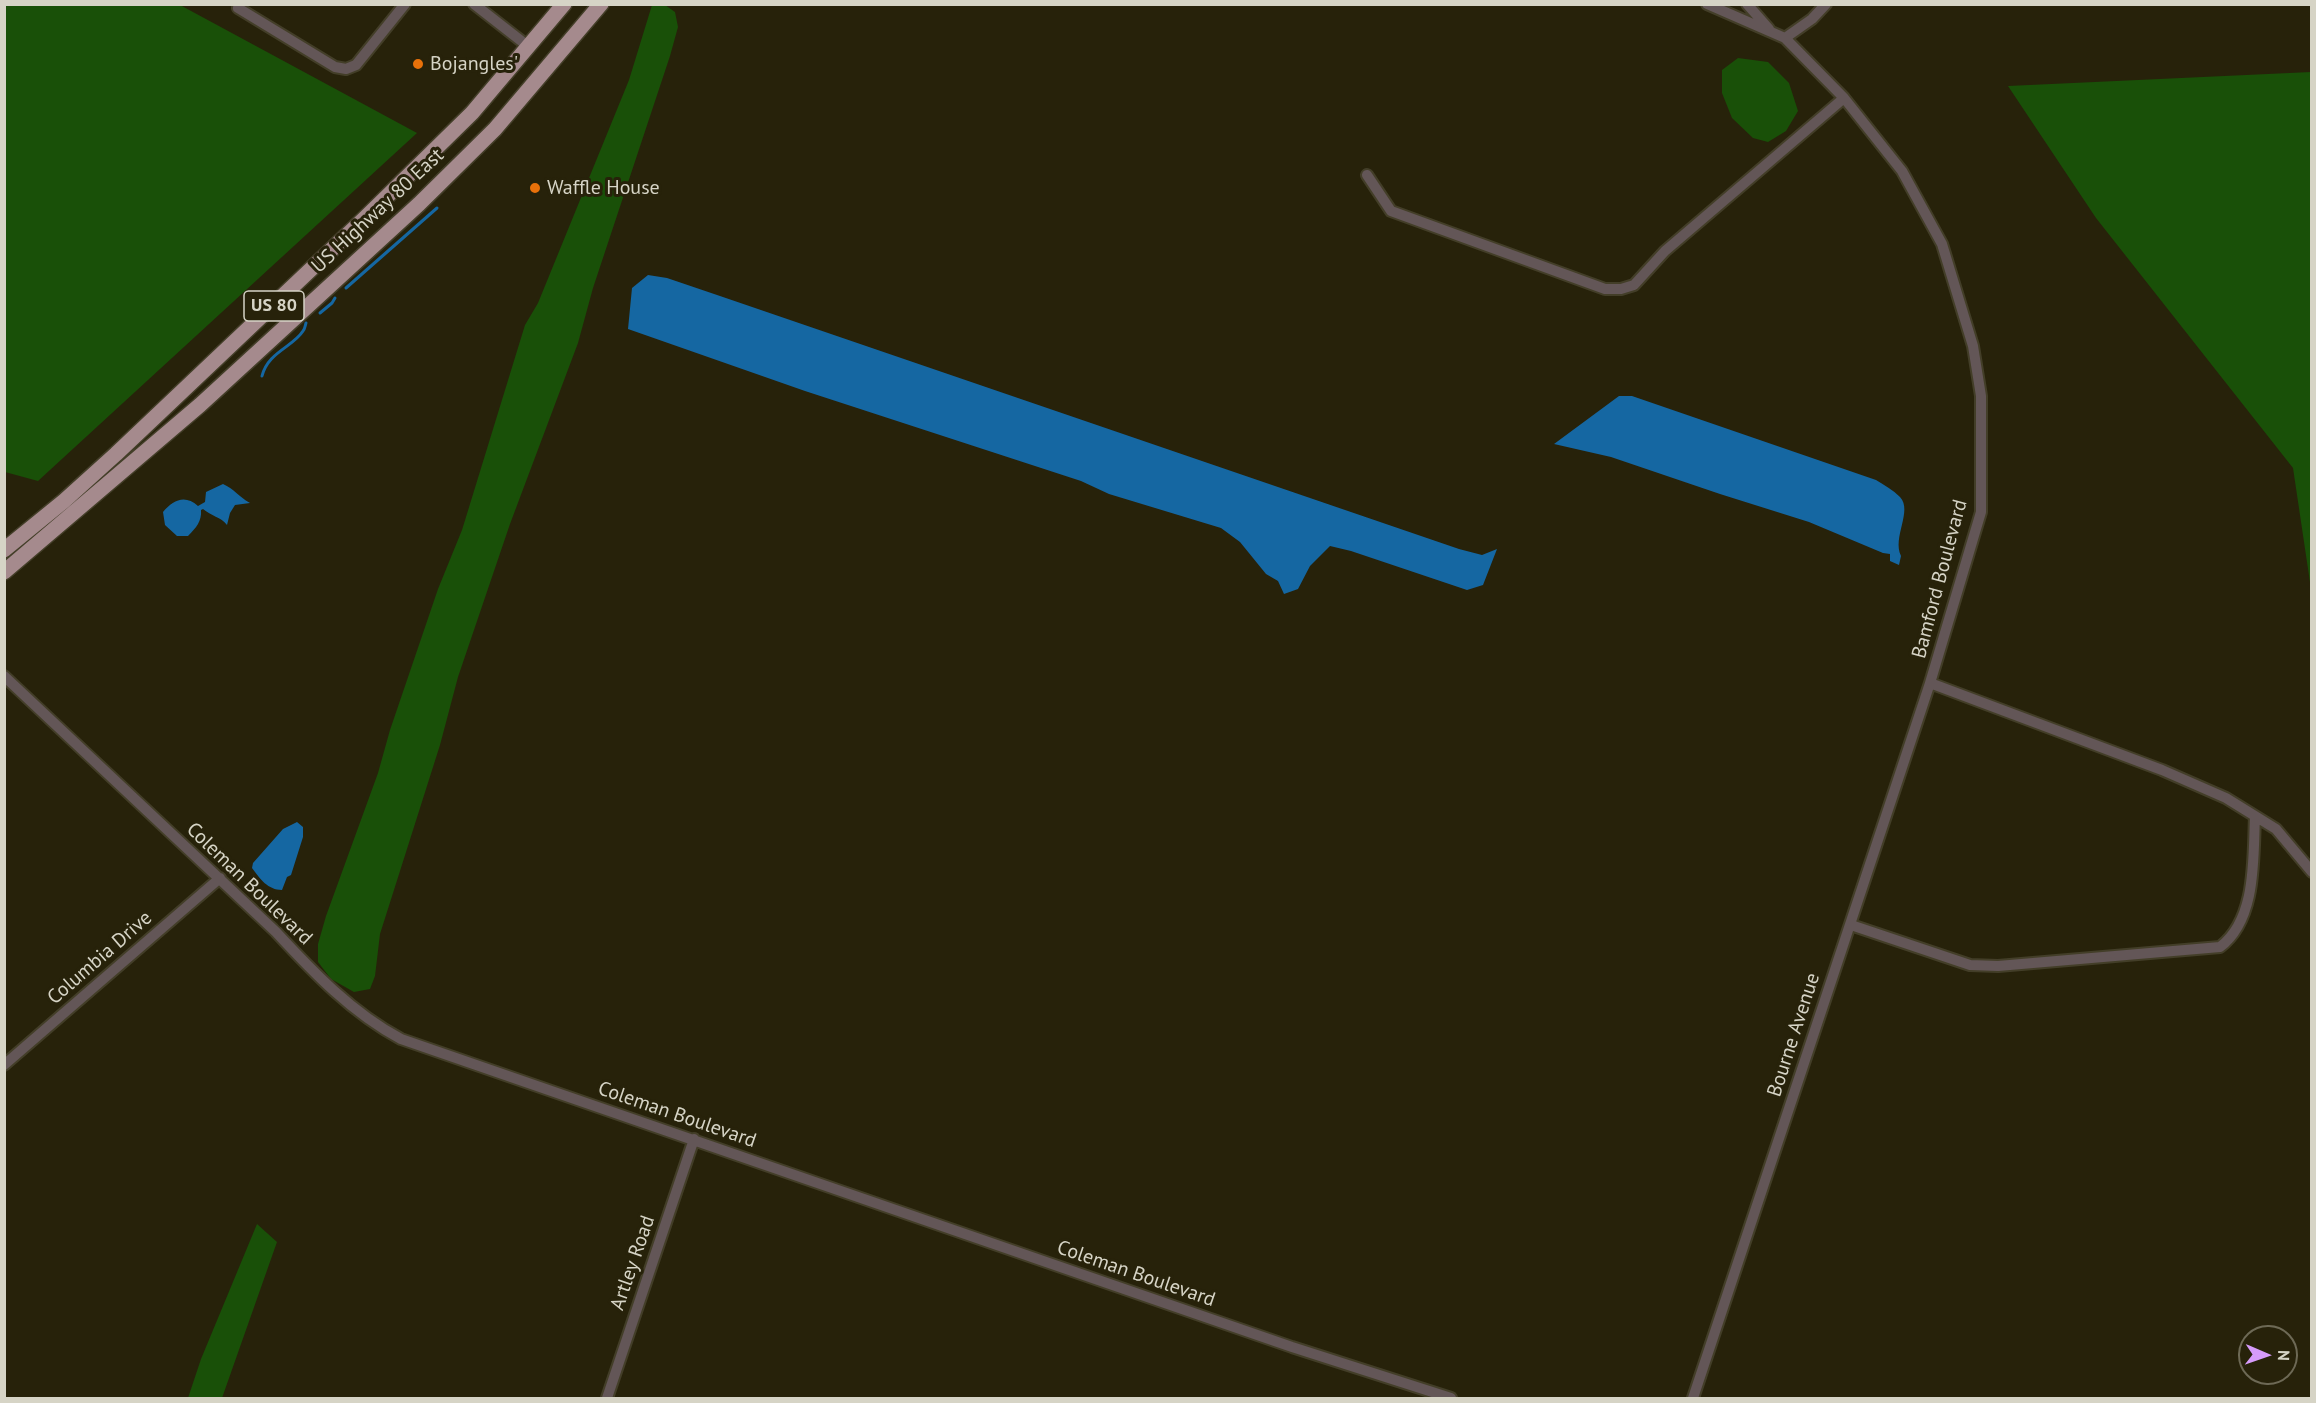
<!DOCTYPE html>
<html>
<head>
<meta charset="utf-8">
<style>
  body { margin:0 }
  #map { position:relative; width:2316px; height:1403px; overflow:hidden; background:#27220a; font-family:"PT Sans",sans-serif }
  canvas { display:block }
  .frame { position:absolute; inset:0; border:6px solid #d6d4c6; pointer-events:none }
  .north { position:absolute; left:2238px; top:1325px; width:60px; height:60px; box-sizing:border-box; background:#27220a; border:2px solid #6d6955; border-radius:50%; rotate:92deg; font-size:16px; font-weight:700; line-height:24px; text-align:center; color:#d6d4c6 }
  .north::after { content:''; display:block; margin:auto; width:21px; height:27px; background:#d69bfa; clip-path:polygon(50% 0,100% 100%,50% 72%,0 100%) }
</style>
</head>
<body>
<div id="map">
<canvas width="2316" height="1403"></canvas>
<div class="frame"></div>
<div class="north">N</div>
</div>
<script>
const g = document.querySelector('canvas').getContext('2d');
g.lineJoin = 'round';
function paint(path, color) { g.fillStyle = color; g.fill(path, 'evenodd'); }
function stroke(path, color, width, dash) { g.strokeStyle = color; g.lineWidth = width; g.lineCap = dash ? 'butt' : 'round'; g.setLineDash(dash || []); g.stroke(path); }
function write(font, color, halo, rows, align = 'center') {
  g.font = font + ' "PT Sans",sans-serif'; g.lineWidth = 6; g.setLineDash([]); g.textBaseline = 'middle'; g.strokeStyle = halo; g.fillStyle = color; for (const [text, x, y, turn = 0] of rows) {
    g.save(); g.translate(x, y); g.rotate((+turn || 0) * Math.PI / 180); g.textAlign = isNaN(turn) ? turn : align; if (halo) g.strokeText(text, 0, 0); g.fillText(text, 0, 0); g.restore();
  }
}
const green = new Path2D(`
  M 4,5 L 180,5 L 417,133 L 38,481 L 5,472 Z
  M 652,5 L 665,5 L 675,12 L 678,27 L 670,56 L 593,288 L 578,343 L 510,524 L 458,677 L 440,745 L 380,934 L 375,976 L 370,989 L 354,992 L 331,979 L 318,962 L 318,944 L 326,916 L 378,773 L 390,730 L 438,589 L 462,530 L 525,325 L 538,303 L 629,80 Z
  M 1738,58 L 1768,62 L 1789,83 L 1798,111 L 1786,131 L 1768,142 L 1753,138 L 1732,118 L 1722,93 L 1722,70 Z
  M 2311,72 L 2312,72 L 2311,589 L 2293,468 L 2096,218 L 2008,86 Z
  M 257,1224 L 277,1242 L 222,1398 L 188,1398 L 201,1359 Z`);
const water = new Path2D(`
  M 648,275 L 667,278 L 720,296 L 1459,549 L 1482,555 L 1497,549 L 1483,585 L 1467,590 L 1351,551 L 1330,546 L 1310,566 L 1298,589 L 1284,594 L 1278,581 L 1266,574 L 1240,542 L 1221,528 L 1109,494 L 1081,481 L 805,391 L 628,329 L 632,288 Z
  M 1619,396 L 1632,396 L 1876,480 C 1884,485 1893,490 1900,497 C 1913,511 1892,537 1901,556 L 1899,565 L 1890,561 L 1890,554 L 1883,553 L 1809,522 L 1720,494 L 1611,457 L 1554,444 Z
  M 223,484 C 234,489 238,496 250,503 L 235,505 L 230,513 L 227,525 C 221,517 211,516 203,509 L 201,510 C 202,521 196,528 188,536 L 177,536 L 165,525 L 163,512 C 173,500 185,494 198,506 L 205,502 L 206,492 Z
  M 297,822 L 303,827 L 303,837 L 291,875 L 287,877 L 282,890 C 268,890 260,879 252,868 L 253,863 L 283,829 Z`);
const stream = new Path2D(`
  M 346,288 L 437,208
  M 320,313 L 332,303 L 335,298
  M 262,376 C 268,352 293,347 303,331 C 305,329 305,326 306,323`);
const minor = new Path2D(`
  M 240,4 L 238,8 L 335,67 L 346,69 L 356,65 L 405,4
  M 474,4 L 529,47
  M 1707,4 L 1785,38 L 1844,98 L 1902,171 L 1942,244 L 1973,346 L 1981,396 L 1981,512 L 1930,683 L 2162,770 L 2226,798 L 2276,829 L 2312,872
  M 1747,4 L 1769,29
  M 1785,38 L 1812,19 L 1826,4
  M 1367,175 L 1391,211 L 1605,289 L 1621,289 L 1634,285 L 1665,251 L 1844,98
  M 4,676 L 276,932 C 313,972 352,1013 401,1039 L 1292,1347 L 1451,1398
  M 1851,925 L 1970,965 L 1998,966 L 2220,947 C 2257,919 2253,858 2255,816
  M 4,1065 L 220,878
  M 607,1398 L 694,1139
  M 1693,1398 L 1930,683`);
const primary = new Path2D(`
  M 4,550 L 64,501 L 116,454 L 365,218 L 472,113 L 564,4
  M 4,572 L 200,405 L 419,204 L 495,129 L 601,4`);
const markers = [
  [418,64,6,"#e8710a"],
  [535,188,6,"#e8710a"]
];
const shields = [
  [274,306,60]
];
const shieldNames = [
  ["US 80",274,306]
];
const poiNames = [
  ["Bojangles'",430,64],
  ["Waffle House",547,188]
];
const streetNames = [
  ["US Highway 80 East",378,211,-43],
  ["Bamford Boulevard",1940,579,-75],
  ["Coleman Boulevard",249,884,44],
  ["Columbia Drive",100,958,-41],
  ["Bourne Avenue",1794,1035,-72],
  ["Coleman Boulevard",677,1115,19],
  ["Artley Road",633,1263,-71],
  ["Coleman Boulevard",1136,1274,19]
];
paint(green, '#195008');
paint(water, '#1567a2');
stroke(stream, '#1567a2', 3);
stroke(minor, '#433e28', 14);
stroke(primary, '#433e28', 18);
stroke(minor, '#635657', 10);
stroke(primary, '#a58a8d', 15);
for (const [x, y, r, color] of markers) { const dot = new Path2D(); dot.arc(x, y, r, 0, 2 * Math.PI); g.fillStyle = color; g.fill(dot); stroke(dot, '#27220a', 2); }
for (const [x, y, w] of shields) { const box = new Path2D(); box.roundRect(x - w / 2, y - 15, w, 30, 4.5); g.fillStyle = '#27220a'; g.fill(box); stroke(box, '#d6d4c6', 1.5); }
write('bold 18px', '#d6d4c6', null, shieldNames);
write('20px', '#d6d4c6', '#27220a', poiNames, 'left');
write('20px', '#d6d4c6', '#27220a', streetNames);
</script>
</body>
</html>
